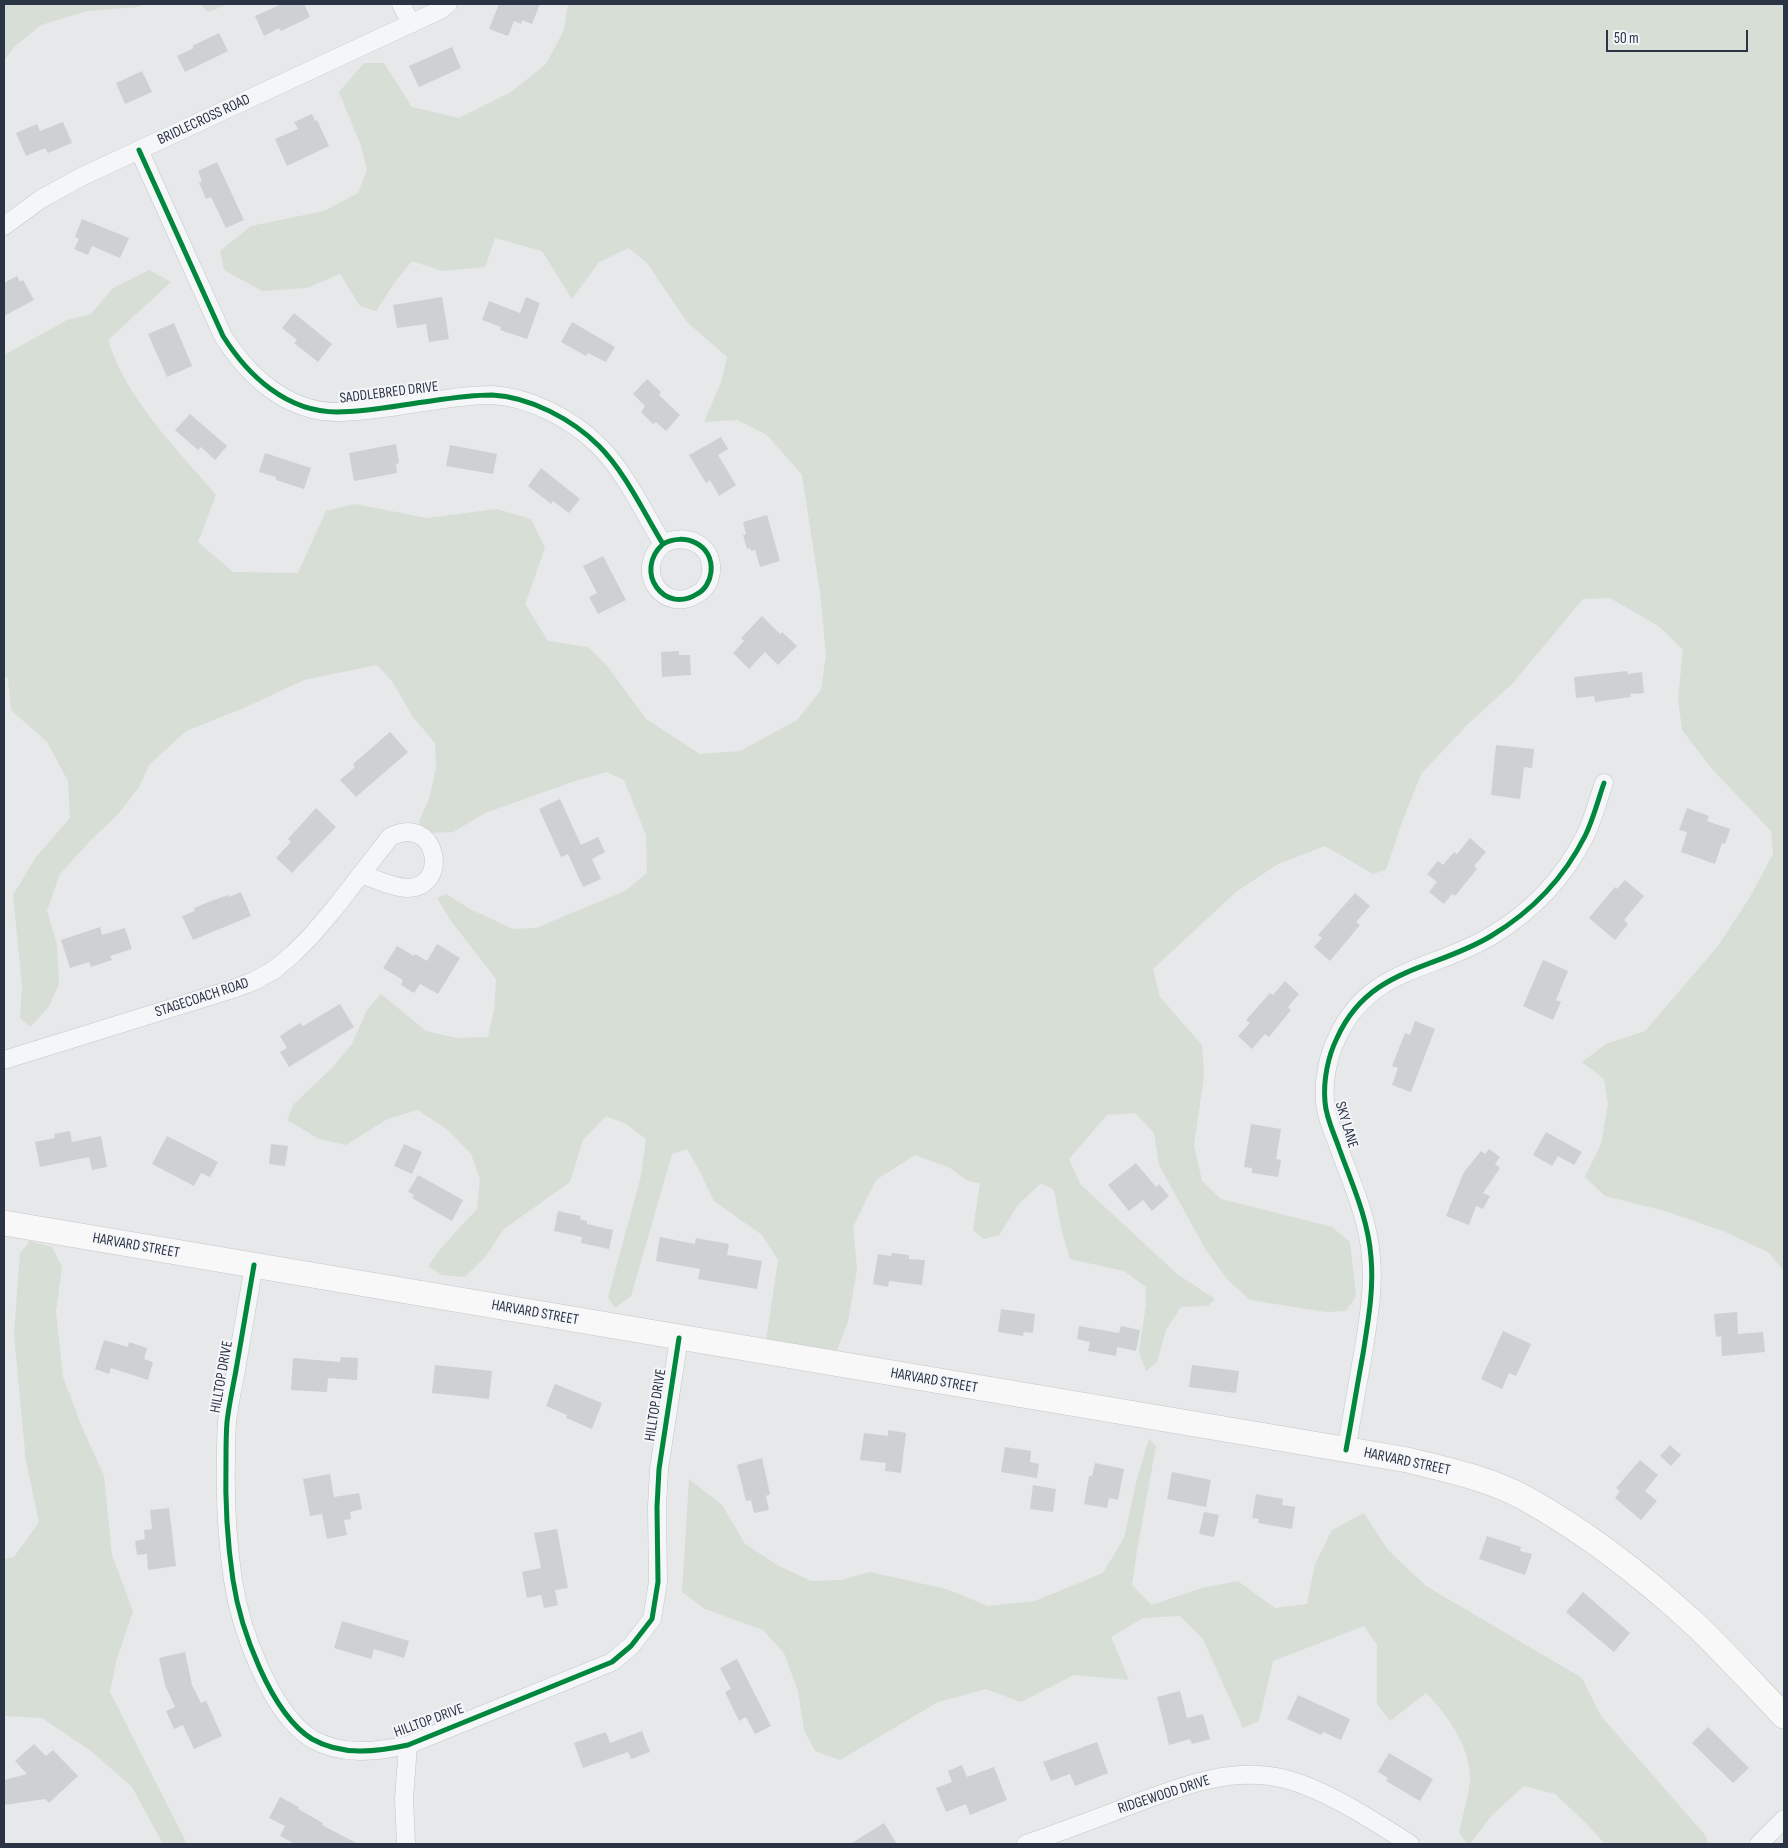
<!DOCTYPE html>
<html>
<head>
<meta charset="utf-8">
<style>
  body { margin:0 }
  #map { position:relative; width:1788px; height:1848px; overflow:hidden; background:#e6e8ea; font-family:"Sofia Sans Condensed",sans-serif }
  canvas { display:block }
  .frame { position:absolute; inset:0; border:5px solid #2b3445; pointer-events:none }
  .scale { position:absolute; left:1606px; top:30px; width:142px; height:22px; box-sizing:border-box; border:2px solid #2b3445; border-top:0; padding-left:6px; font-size:15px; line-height:18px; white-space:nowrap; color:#2b3445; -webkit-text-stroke:4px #f4f6f9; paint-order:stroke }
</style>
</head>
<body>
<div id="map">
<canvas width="1788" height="1848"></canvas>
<div class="frame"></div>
<div class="scale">50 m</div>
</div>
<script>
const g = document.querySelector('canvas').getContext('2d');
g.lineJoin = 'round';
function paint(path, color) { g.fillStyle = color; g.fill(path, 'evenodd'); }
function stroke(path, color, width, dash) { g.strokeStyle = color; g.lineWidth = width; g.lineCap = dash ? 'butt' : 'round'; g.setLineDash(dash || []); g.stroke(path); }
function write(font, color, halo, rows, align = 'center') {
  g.font = font + ' "Sofia Sans Condensed",sans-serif'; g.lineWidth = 4; g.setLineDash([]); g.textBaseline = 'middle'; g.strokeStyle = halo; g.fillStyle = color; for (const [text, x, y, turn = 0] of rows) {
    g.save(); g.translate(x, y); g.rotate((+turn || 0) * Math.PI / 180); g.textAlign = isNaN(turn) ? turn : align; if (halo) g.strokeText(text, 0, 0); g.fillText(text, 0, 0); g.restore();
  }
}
const green = new Path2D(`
  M 4,4 L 145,4 L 139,7 L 87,11 L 41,25 L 14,47 L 4,61 Z
  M 200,4 L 229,4 L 208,12 Z
  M 568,4 L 1784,4 L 1784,1271 L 1768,1252 L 1723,1231 L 1665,1211 L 1605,1196 L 1585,1177 L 1601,1144 L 1608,1104 L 1604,1079 L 1582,1062 L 1606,1044 L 1645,1031 L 1718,946 L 1750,897 L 1773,854 L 1771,831 L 1712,769 L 1682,730 L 1678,698 L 1683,650 L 1660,627 L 1610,598 L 1583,599 L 1513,683 L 1468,724 L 1421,774 L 1401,825 L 1386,870 L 1373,874 L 1325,846 L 1278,864 L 1236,892 L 1153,969 L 1160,997 L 1202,1045 L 1204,1076 L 1194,1145 L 1202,1181 L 1221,1199 L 1332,1227 L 1350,1242 L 1356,1296 L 1346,1311 L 1326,1312 L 1250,1300 L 1227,1279 L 1206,1250 L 1159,1165 L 1154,1133 L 1135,1113 L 1107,1115 L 1069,1159 L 1080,1184 L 1177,1274 L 1215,1299 L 1208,1306 L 1181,1307 L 1166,1330 L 1157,1362 L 1146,1371 L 1139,1352 L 1146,1305 L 1146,1287 L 1124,1271 L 1070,1259 L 1062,1232 L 1054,1190 L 1041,1183 L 1018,1205 L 999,1235 L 984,1239 L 973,1230 L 980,1183 L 968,1181 L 950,1168 L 915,1155 L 876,1180 L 853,1227 L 857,1269 L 848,1322 L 836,1353 L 766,1341 L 778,1260 L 762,1235 L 714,1201 L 700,1172 L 687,1149 L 672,1154 L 631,1296 L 615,1308 L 608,1297 L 641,1176 L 646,1139 L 626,1124 L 606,1116 L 583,1140 L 570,1182 L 504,1229 L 485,1257 L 465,1277 L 442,1275 L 428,1266 L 441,1248 L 477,1209 L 480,1179 L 471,1154 L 448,1130 L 418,1110 L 387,1119 L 346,1145 L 319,1139 L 287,1120 L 293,1105 L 333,1067 L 352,1044 L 367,1010 L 381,994 L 426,1031 L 457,1038 L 488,1037 L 494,1010 L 496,979 L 451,921 L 437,898 L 446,894 L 470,909 L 513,929 L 536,928 L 625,891 L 647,873 L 646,835 L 624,780 L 607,772 L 578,780 L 485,813 L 453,832 L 424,833 L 419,821 L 429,799 L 436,768 L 435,743 L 413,717 L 392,681 L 377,665 L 304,680 L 246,707 L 186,731 L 149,765 L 139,787 L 119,813 L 90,841 L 60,874 L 47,910 L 57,945 L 59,984 L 48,1008 L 30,1027 L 20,1018 L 22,986 L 13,895 L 36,857 L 70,818 L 68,781 L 47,742 L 11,710 L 8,679 L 4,675 L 4,355 L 67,320 L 91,314 L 113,288 L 149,270 L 171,282 L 108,340 C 126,399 177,449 216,495 L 198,542 L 233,572 L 298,573 L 326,511 L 355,504 L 427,518 L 497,509 L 531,519 L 545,548 L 525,604 L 548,641 L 588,647 L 608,667 L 646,719 L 700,754 L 740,751 L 797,720 L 821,690 L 826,655 L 820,592 L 802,475 L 767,435 L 737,420 L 704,422 L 721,382 L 727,357 L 687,322 L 647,263 L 629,248 L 599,262 L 572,299 L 542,251 L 495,238 L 485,267 L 442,271 L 412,261 L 395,282 L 376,311 L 360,306 L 340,274 L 307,288 L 262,291 L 224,270 L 220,251 L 251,226 L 324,211 L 358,193 L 367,170 L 361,146 L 339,92 L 364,63 L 384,63 L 412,107 L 459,118 L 511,92 L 546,64 L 564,30 Z
  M 30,1241 L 52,1247 L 62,1267 L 56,1312 L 63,1377 L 82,1427 L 104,1476 L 112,1555 L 133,1611 L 116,1662 L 110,1692 L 187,1844 L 163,1844 L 132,1787 L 91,1751 L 42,1718 L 4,1716 L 4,1559 L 14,1557 L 39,1522 L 26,1461 L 14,1335 L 20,1253 Z
  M 1149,1439 L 1156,1446 L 1137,1550 L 1132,1585 L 1152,1605 L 1202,1588 L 1238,1581 L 1275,1608 L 1307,1604 L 1315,1564 L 1332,1530 L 1364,1513 L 1388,1550 L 1426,1586 L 1582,1678 L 1601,1716 L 1706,1836 L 1708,1844 L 1605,1844 L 1586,1823 L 1555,1794 L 1524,1786 L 1492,1815 L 1470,1844 L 1467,1844 L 1459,1832 C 1463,1814 1469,1796 1470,1778 C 1471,1749 1446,1712 1426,1693 L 1390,1721 L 1377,1704 L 1377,1645 L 1364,1626 L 1273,1661 L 1259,1721 L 1243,1728 L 1203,1639 L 1180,1616 L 1143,1618 L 1111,1637 L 1129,1680 L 1074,1675 L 1021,1702 L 986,1689 L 938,1702 L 840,1760 L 815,1751 L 804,1730 L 798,1691 L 784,1653 L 763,1630 L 705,1609 L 682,1592 L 689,1479 L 722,1505 L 745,1544 L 777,1565 L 811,1581 L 841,1580 L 870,1572 L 946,1589 L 988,1606 L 1035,1601 L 1103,1573 L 1124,1538 L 1137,1479 Z`);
const building = new Path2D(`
  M 282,4 L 304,4 L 310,17 L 281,31 L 279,28 L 264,36 L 255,16 Z
  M 499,4 L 540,4 L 532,24 L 522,20 L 521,24 L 514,21 L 508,36 L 489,29 Z
  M 219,33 L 228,51 L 185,72 L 177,56 L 194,48 L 192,46 Z
  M 452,47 L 461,68 L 419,87 L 409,66 Z
  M 142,71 L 152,92 L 125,104 L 116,83 Z
  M 312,114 L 315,121 L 317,120 L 329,146 L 287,166 L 275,139 L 298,129 L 294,122 Z
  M 63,122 L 72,143 L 48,153 L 45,148 L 26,156 L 16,133 L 37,124 L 40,131 Z
  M 217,162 L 244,220 L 226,228 L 211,197 L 206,199 L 199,183 L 202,181 L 198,171 Z
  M 82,219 L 129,238 L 120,258 L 92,246 L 88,255 L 74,249 L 79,239 L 75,237 Z
  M 17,276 L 20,282 L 23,280 L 34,300 L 4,316 L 4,283 Z
  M 442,297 L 449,339 L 429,342 L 426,324 L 397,328 L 393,305 Z
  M 526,297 L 540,303 L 527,339 L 500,330 L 501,327 L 482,320 L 489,301 L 520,313 Z
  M 294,313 L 332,344 L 318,362 L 294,343 L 297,340 L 282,328 Z
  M 572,322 L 615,347 L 606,362 L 588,353 L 586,356 L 561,342 Z
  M 174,323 L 192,366 L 167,377 L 148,334 Z
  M 647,379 L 661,392 L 659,395 L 680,415 L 666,431 L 656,422 L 653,424 L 641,412 L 645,406 L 633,394 Z
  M 190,414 L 227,446 L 215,460 L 201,447 L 198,450 L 175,430 Z
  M 721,437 L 728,449 L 718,455 L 736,485 L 719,496 L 710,480 L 706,483 L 689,455 Z
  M 396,444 L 399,463 L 396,464 L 397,473 L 354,481 L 349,453 Z
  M 450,445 L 497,454 L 493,474 L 446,466 Z
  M 265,453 L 311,468 L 304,489 L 276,480 L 276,477 L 259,472 Z
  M 541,468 L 580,499 L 569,513 L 553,501 L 551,504 L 528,486 Z
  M 767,515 L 780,561 L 760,567 L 755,550 L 751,551 L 750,548 L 747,549 L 743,535 L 746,534 L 743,522 Z
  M 603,556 L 626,600 L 598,614 L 589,597 L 597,593 L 583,566 Z
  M 762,616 L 780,634 L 782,632 L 797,646 L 778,665 L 765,652 L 749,669 L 733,653 L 744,641 L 741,638 Z
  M 679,651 L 679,655 L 690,655 L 691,675 L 662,677 L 661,652 Z
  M 1627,671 L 1628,674 L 1642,672 L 1644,693 L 1630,694 L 1631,697 L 1595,702 L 1594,696 L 1576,698 L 1574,677 Z
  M 390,732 L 408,752 L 356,797 L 340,780 L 355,767 L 353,764 Z
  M 1496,745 L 1534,749 L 1532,768 L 1524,767 L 1520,799 L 1491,795 Z
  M 560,799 L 581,845 L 598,837 L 605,852 L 592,859 L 601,879 L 583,887 L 568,854 L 561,857 L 539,809 Z
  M 316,808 L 336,827 L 292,873 L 276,858 L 291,842 L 288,839 Z
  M 1687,808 L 1709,816 L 1707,821 L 1730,829 L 1725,844 L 1722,843 L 1715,864 L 1681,852 L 1687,832 L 1679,830 Z
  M 1470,838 L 1486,852 L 1474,866 L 1477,869 L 1455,896 L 1452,894 L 1444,904 L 1429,892 L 1437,882 L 1427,874 L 1438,861 L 1443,865 L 1454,852 L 1457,854 Z
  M 1625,880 L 1644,896 L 1624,920 L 1628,924 L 1615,940 L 1589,918 L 1615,887 L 1617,889 Z
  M 241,892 L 251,916 L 193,940 L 182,916 L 195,911 L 194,908 L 211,901 L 228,895 L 229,897 Z
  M 1355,893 L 1370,906 L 1356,922 L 1360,925 L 1330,961 L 1314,947 L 1322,938 L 1318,935 Z
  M 100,927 L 102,935 L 125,928 L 132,949 L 110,956 L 112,960 L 91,967 L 89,962 L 70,968 L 61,940 Z
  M 437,944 L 460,958 L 438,994 L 420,984 L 414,993 L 401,985 L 403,980 L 383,968 L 397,946 L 414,956 L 415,954 L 427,961 Z
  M 1543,960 L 1568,971 L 1556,1000 L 1561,1002 L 1553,1020 L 1523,1006 Z
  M 1285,981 L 1299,994 L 1288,1007 L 1291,1010 L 1269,1037 L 1265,1034 L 1252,1049 L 1238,1036 L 1250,1023 L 1246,1020 L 1270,993 L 1273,995 Z
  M 340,1004 L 354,1027 L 289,1067 L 280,1052 L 287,1048 L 280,1036 L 300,1023 L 303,1026 Z
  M 1415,1021 L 1435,1029 L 1411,1092 L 1392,1085 L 1398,1068 L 1392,1066 L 1405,1033 L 1410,1035 Z
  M 1251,1124 L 1281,1129 L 1276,1159 L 1281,1160 L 1278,1177 L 1252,1173 L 1252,1168 L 1244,1167 Z
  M 70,1131 L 72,1142 L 101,1136 L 107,1167 L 92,1170 L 89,1157 L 40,1167 L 35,1142 L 55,1138 L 54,1134 Z
  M 1546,1132 L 1582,1152 L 1574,1165 L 1558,1156 L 1552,1166 L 1533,1155 Z
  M 167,1136 L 218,1162 L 210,1177 L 201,1173 L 194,1186 L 152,1164 Z
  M 271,1144 L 288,1146 L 285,1166 L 269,1164 Z
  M 404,1144 L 422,1152 L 412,1174 L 394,1166 Z
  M 1489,1149 L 1500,1157 L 1495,1164 L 1500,1168 L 1483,1193 L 1490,1196 L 1483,1209 L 1476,1206 L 1469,1225 L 1446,1216 L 1464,1172 L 1481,1151 L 1485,1154 Z
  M 1136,1163 L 1156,1187 L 1159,1184 L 1169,1196 L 1152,1211 L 1143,1200 L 1129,1211 L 1108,1185 Z
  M 418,1175 L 463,1200 L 452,1221 L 412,1198 L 414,1195 L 408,1192 Z
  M 558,1211 L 581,1216 L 580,1219 L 587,1221 L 587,1224 L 613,1230 L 609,1249 L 581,1243 L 582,1237 L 554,1231 Z
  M 660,1237 L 695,1244 L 696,1238 L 729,1244 L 727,1255 L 762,1261 L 757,1289 L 698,1279 L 700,1269 L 656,1261 Z
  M 892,1253 L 909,1255 L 909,1259 L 925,1260 L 922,1285 L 889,1281 L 888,1287 L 873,1284 L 878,1254 L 891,1256 Z
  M 1001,1309 L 1035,1314 L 1033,1333 L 1024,1332 L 1023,1336 L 998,1332 Z
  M 1737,1312 L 1738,1334 L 1763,1332 L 1765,1352 L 1722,1356 L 1721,1336 L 1716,1337 L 1714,1314 Z
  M 1079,1326 L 1119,1333 L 1121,1326 L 1140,1330 L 1136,1351 L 1117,1347 L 1116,1356 L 1088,1351 L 1090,1342 L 1077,1339 Z
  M 1503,1331 L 1531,1344 L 1516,1376 L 1509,1373 L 1502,1389 L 1481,1379 Z
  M 104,1340 L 128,1347 L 129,1342 L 147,1348 L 144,1359 L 153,1362 L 148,1380 L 111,1368 L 109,1374 L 95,1369 Z
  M 341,1357 L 358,1358 L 357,1380 L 328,1378 L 327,1392 L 291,1390 L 293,1358 L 340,1362 Z
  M 435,1365 L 492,1371 L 489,1399 L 432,1393 Z
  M 1192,1365 L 1239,1371 L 1236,1393 L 1189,1387 Z
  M 555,1384 L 602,1403 L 592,1429 L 566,1418 L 567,1415 L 546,1406 Z
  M 888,1430 L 906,1433 L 901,1473 L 885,1471 L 886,1463 L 860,1460 L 864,1433 L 888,1436 Z
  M 1670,1445 L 1681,1455 L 1671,1466 L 1660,1456 Z
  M 1005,1447 L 1031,1451 L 1030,1462 L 1039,1464 L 1037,1478 L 1001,1472 Z
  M 762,1458 L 770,1494 L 766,1496 L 769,1510 L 754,1513 L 751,1500 L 746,1501 L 737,1465 Z
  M 1640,1460 L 1658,1475 L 1645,1491 L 1657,1501 L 1641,1520 L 1615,1498 L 1620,1491 L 1616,1488 Z
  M 1095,1463 L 1124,1469 L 1118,1500 L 1109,1498 L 1107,1508 L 1084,1504 L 1089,1476 L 1092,1476 Z
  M 1172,1472 L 1211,1480 L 1206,1507 L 1167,1499 Z
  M 330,1474 L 334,1497 L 359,1493 L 362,1509 L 350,1512 L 351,1519 L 344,1520 L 347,1535 L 327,1539 L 322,1514 L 310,1516 L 303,1479 Z
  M 1033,1485 L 1056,1489 L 1053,1512 L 1030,1509 Z
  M 1256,1494 L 1283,1499 L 1282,1505 L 1295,1507 L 1292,1529 L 1258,1523 L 1259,1519 L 1252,1518 Z
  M 169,1508 L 176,1566 L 148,1570 L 147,1554 L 137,1555 L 135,1541 L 145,1539 L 144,1530 L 152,1529 L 150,1510 Z
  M 1204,1512 L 1219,1515 L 1214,1537 L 1199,1534 Z
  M 557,1529 L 568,1588 L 555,1590 L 558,1605 L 544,1608 L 541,1595 L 527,1598 L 522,1572 L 541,1568 L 534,1533 Z
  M 1487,1536 L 1521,1547 L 1520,1551 L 1532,1554 L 1525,1575 L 1479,1559 Z
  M 1583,1592 L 1630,1633 L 1614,1652 L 1566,1612 Z
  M 342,1621 L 409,1641 L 404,1658 L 374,1649 L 371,1659 L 334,1648 Z
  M 185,1652 L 192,1685 L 201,1703 L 206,1701 L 222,1736 L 194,1749 L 183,1725 L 174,1729 L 166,1711 L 175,1707 L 165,1685 L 159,1658 Z
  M 737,1659 L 771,1726 L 755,1734 L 746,1717 L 739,1721 L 725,1692 L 731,1689 L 720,1668 Z
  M 1180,1691 L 1187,1718 L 1203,1714 L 1210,1739 L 1192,1744 L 1190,1739 L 1169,1745 L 1157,1697 Z
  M 1298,1695 L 1350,1719 L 1341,1740 L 1323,1732 L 1321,1735 L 1287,1719 Z
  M 1708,1727 L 1749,1768 L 1733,1783 L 1692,1743 Z
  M 642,1731 L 650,1752 L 631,1759 L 628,1752 L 583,1768 L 574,1743 L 606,1732 L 610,1743 Z
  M 1097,1742 L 1108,1773 L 1075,1786 L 1070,1774 L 1051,1781 L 1043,1762 Z
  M 34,1744 L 46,1756 L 53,1750 L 78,1776 L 49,1803 L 45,1799 L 4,1805 L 4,1780 L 27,1774 L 15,1761 Z
  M 1389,1753 L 1433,1779 L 1420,1801 L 1386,1781 L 1388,1778 L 1378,1772 Z
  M 962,1765 L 967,1777 L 994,1767 L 1007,1800 L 970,1815 L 966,1804 L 946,1812 L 936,1788 L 952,1782 L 948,1771 Z
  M 280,1797 L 299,1807 L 298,1809 L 323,1823 L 322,1825 L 358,1844 L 295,1844 L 280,1836 L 285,1826 L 269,1818 Z
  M 884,1823 L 897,1844 L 850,1844 Z`);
const minor = new Path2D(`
  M 401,4 L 411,24
  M 139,150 L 223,336 C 248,376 287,412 337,412 C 369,412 400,405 431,401 C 451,398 471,395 492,395 C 530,397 572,419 599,446 C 625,472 644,513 663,544 C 633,571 664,615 697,594 C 705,590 710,581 711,572 C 714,544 684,532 663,544
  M 4,226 L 41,199 L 83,176 L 440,10 L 448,4
  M 4,1060 L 233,989 L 254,981 L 274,970 L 293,954 L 310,937 L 334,909 L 390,837 C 437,812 452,889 406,888 C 391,887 375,879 361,874
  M 254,1265 C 248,1300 242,1335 236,1370 C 233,1387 229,1404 227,1422 C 226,1434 226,1447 226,1460 C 225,1500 227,1540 233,1580 C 240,1627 270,1713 312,1739 C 342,1756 376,1752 408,1745 L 612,1662 L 631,1646 L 652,1619 L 658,1582 L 657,1507 L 659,1469 L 679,1338
  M 1346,1450 C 1352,1418 1357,1386 1363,1354 C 1368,1321 1374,1290 1371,1257 C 1368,1218 1352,1184 1339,1148 C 1334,1133 1326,1118 1325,1102 C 1323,1081 1328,1056 1337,1038 C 1369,967 1433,971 1491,936 C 1531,912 1564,878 1585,836 C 1593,820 1598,800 1604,783
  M 406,1844 L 404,1799 L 408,1745
  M 1026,1844 C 1060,1832 1093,1820 1126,1807 C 1177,1788 1230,1765 1285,1779 C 1327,1790 1374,1821 1410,1844
  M 1759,1844 L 1784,1819`);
const secondary = new Path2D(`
  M 4,1223 L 1408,1460 C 1447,1470 1487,1478 1523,1497 C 1585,1531 1645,1578 1697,1626 C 1727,1655 1755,1686 1784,1716`);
const cycleway = new Path2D(`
  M 139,150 L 223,336 C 248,376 287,412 337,412 C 369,412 400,405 431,401 C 451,398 471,395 492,395 C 530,397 572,419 599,446 C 625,472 644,513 663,544 C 633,571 664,615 697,594 C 705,590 710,581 711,572 C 714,544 684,532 663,544
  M 254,1265 C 248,1300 242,1335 236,1370 C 233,1387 229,1404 227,1422 C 226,1434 226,1447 226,1460 C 225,1500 227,1540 233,1580 C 240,1627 270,1713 312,1739 C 342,1756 376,1752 408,1745 L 612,1662 L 631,1646 L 652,1619 L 658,1582 L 657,1507 L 659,1469 L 679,1338
  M 1346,1450 C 1352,1418 1357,1386 1363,1354 C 1368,1321 1374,1290 1371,1257 C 1368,1218 1352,1184 1339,1148 C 1334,1133 1326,1118 1325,1102 C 1323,1081 1328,1056 1337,1038 C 1369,967 1433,971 1491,936 C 1531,912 1564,878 1585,836 C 1593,820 1598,800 1604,783`);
const streetNames = [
  ["BRIDLECROSS ROAD",204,120,-25],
  ["SADDLEBRED DRIVE",389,393,-7],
  ["STAGECOACH ROAD",202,998,-18],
  ["SKY LANE",1346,1125,73],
  ["HARVARD STREET",136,1246,10],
  ["HARVARD STREET",535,1313,10],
  ["HILLTOP DRIVE",222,1377,-80],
  ["HARVARD STREET",934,1381,10],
  ["HILLTOP DRIVE",656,1405,-81],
  ["HARVARD STREET",1407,1462,12],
  ["HILLTOP DRIVE",429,1721,-20],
  ["RIDGEWOOD DRIVE",1164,1795,-18]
];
paint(green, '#d6ded6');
paint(building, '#ced0d3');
stroke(minor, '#c4c6c8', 19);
stroke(secondary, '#c4c6c8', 26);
stroke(minor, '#f5f6f7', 18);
stroke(secondary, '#f8f8f8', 25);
stroke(cycleway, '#00873e', 5);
write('15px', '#2b3445', '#f4f6f9', streetNames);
</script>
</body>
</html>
